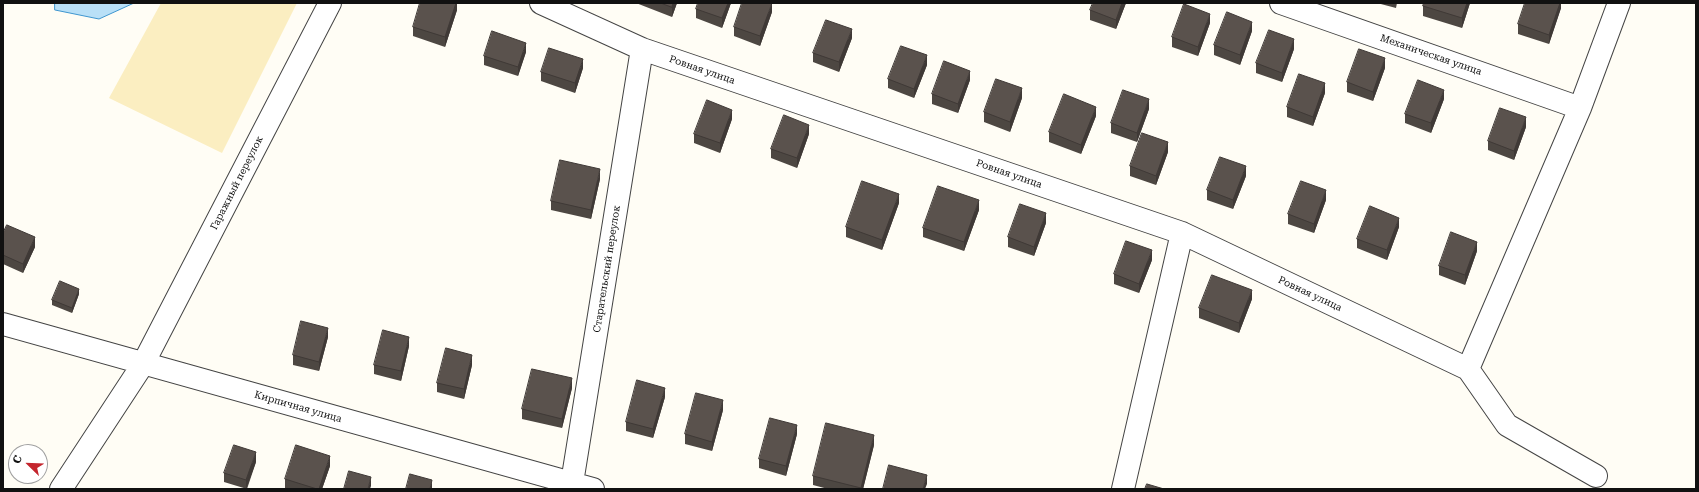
<!DOCTYPE html>
<html>
<head>
<meta charset="utf-8">
<style>
  body { margin:0 }
  #map { position:relative; width:1699px; height:492px; overflow:hidden; background:#fffdf5; font-family:"Roboto Serif",serif }
  canvas { display:block }
  .frame { position:absolute; inset:0; border:4px solid #111; pointer-events:none }
  .north { position:absolute; left:8px; top:444px; width:40px; height:40px; box-sizing:border-box; background:#fff; border:1px solid #a0a0a0; border-radius:50%; rotate:293deg; font-size:11px; font-weight:700; line-height:16px; text-align:center; color:#111 }
  .north::after { content:''; display:block; margin:auto; width:14px; height:18px; background:#c4262e; clip-path:polygon(50% 0,100% 100%,50% 72%,0 100%) }
</style>
</head>
<body>
<div id="map">
<canvas width="1699" height="492"></canvas>
<div class="frame"></div>
<div class="north">С</div>
</div>
<script>
const g = document.querySelector('canvas').getContext('2d');
g.lineJoin = 'round';
function paint(path, color) { g.fillStyle = color; g.fill(path, 'evenodd'); }
function stroke(path, color, width, dash) { g.strokeStyle = color; g.lineWidth = width; g.lineCap = dash ? 'butt' : 'round'; g.setLineDash(dash || []); g.stroke(path); }
function write(font, color, halo, rows, align = 'center') {
  g.font = font + ' "Roboto Serif",serif'; g.lineWidth = 4; g.setLineDash([]); g.textBaseline = 'middle'; g.strokeStyle = halo; g.fillStyle = color; for (const [text, x, y, turn = 0] of rows) {
    g.save(); g.translate(x, y); g.rotate((+turn || 0) * Math.PI / 180); g.textAlign = isNaN(turn) ? turn : align; if (halo) g.strokeText(text, 0, 0); g.fillText(text, 0, 0); g.restore();
  }
}
const sand = new Path2D(`
  M 161,3 L 297,3 L 222,153 L 109,98 Z`);
const water = new Path2D(`
  M 55,3 L 134,3 L 99,19 L 55,10 Z`);
const minor = new Path2D(`
  M 541,3 L 642,49 L 1182,233 L 1468,369 L 1507,425 L 1596,476
  M 1281,3 L 1580,108
  M 3,324 L 593,489
  M 1468,369 L 1580,108 L 1619,3
  M 61,489 L 143,364 L 330,3
  M 571,489 L 642,49
  M 1123,489 L 1182,233`);
const wall = new Path2D(`
  M 457,3 L 457,10 L 445,47 L 413,36 L 413,27 Z
  M 636,3 L 677,3 L 672,17 Z
  M 731,3 L 722,28 L 696,18 L 696,9 Z
  M 1126,3 L 1116,29 L 1090,20 L 1090,10 Z
  M 1377,3 L 1397,3 L 1396,8 Z
  M 1424,3 L 1470,3 L 1462,28 L 1423,16 L 1423,6 Z
  M 1561,3 L 1561,8 L 1549,44 L 1518,34 L 1518,24 Z
  M 772,12 L 760,46 L 734,36 L 734,27 Z
  M 1210,23 L 1198,56 L 1172,47 L 1172,37 Z
  M 1252,31 L 1240,65 L 1214,55 L 1214,45 Z
  M 852,38 L 839,72 L 813,62 L 813,53 Z
  M 1294,49 L 1282,82 L 1256,73 L 1256,63 Z
  M 526,52 L 518,76 L 484,65 L 484,56 Z
  M 927,65 L 914,98 L 888,88 L 888,79 Z
  M 583,68 L 575,93 L 541,81 L 541,72 Z
  M 1385,68 L 1373,101 L 1347,92 L 1347,82 Z
  M 970,80 L 958,113 L 932,104 L 932,94 Z
  M 1325,93 L 1313,126 L 1287,117 L 1287,107 Z
  M 1022,98 L 1010,132 L 984,122 L 984,112 Z
  M 1444,99 L 1431,133 L 1405,123 L 1405,114 Z
  M 1149,109 L 1137,142 L 1111,133 L 1111,123 Z
  M 1096,116 L 1081,154 L 1049,142 L 1049,132 Z
  M 732,119 L 720,153 L 694,143 L 694,134 Z
  M 1526,127 L 1514,160 L 1488,150 L 1488,141 Z
  M 809,134 L 797,168 L 771,158 L 771,149 Z
  M 1168,152 L 1156,185 L 1130,176 L 1130,166 Z
  M 1246,176 L 1233,209 L 1207,200 L 1207,190 Z
  M 600,179 L 591,219 L 551,210 L 551,201 Z
  M 1326,200 L 1314,233 L 1288,224 L 1288,214 Z
  M 899,203 L 882,250 L 846,237 L 846,227 Z
  M 979,210 L 964,251 L 923,237 L 923,228 Z
  M 1046,223 L 1034,256 L 1008,247 L 1008,237 Z
  M 1399,227 L 1387,260 L 1357,248 L 1357,239 Z
  M 3,233 L 35,247 L 23,273 L 3,264 Z
  M 1477,251 L 1465,285 L 1439,275 L 1439,266 Z
  M 1152,260 L 1139,293 L 1114,284 L 1114,274 Z
  M 79,294 L 72,313 L 52,305 L 52,300 Z
  M 1252,299 L 1239,333 L 1199,318 L 1199,308 Z
  M 328,337 L 319,371 L 293,365 L 293,355 Z
  M 409,346 L 401,381 L 374,374 L 374,365 Z
  M 472,365 L 464,399 L 437,392 L 437,383 Z
  M 572,388 L 562,428 L 522,419 L 522,409 Z
  M 665,397 L 653,438 L 626,431 L 626,422 Z
  M 723,410 L 712,451 L 685,444 L 685,434 Z
  M 797,434 L 786,476 L 759,468 L 759,459 Z
  M 874,445 L 863,489 L 828,489 L 813,485 L 813,476 Z
  M 256,462 L 247,489 L 224,482 L 224,473 Z
  M 330,466 L 322,489 L 288,489 L 285,488 L 285,479 Z`);
const shadedWall = new Path2D(`
  M 456,3 L 457,3 L 457,10 L 445,47 L 445,37 Z
  M 673,3 L 677,3 L 672,17 L 672,7 Z
  M 728,3 L 731,3 L 722,28 L 722,18 Z
  M 772,3 L 772,12 L 760,46 L 760,36 Z
  M 1122,3 L 1126,3 L 1116,29 L 1116,20 Z
  M 1467,3 L 1470,3 L 1462,28 L 1462,18 Z
  M 1560,3 L 1561,3 L 1561,8 L 1549,44 L 1549,35 Z
  M 1210,14 L 1210,23 L 1198,56 L 1198,47 Z
  M 1252,22 L 1252,31 L 1240,65 L 1240,55 Z
  M 852,29 L 852,38 L 839,72 L 839,62 Z
  M 1294,39 L 1294,49 L 1282,82 L 1282,73 Z
  M 526,43 L 526,52 L 518,76 L 518,67 Z
  M 927,55 L 927,65 L 914,98 L 914,89 Z
  M 1385,58 L 1385,68 L 1373,101 L 1373,92 Z
  M 583,59 L 583,68 L 575,93 L 575,83 Z
  M 970,71 L 970,80 L 958,113 L 958,104 Z
  M 1325,83 L 1325,93 L 1313,126 L 1313,117 Z
  M 1022,88 L 1022,98 L 1010,132 L 1010,122 Z
  M 1444,90 L 1444,99 L 1431,133 L 1431,123 Z
  M 1149,99 L 1149,109 L 1137,142 L 1137,133 Z
  M 1096,107 L 1096,116 L 1081,154 L 1081,145 Z
  M 732,110 L 732,119 L 720,153 L 720,143 Z
  M 1526,117 L 1526,127 L 1514,160 L 1514,151 Z
  M 809,125 L 809,134 L 797,168 L 797,158 Z
  M 1168,142 L 1168,152 L 1156,185 L 1156,176 Z
  M 1246,166 L 1246,176 L 1233,209 L 1233,200 Z
  M 600,169 L 600,179 L 591,219 L 591,210 Z
  M 1326,190 L 1326,200 L 1314,233 L 1314,224 Z
  M 899,194 L 899,203 L 882,250 L 882,240 Z
  M 979,200 L 979,210 L 964,251 L 964,242 Z
  M 1046,213 L 1046,223 L 1034,256 L 1034,247 Z
  M 1399,218 L 1399,227 L 1387,260 L 1387,250 Z
  M 35,237 L 35,247 L 23,273 L 23,264 Z
  M 1477,242 L 1477,251 L 1465,285 L 1465,275 Z
  M 1152,250 L 1152,260 L 1139,293 L 1139,284 Z
  M 79,289 L 79,294 L 72,313 L 72,308 Z
  M 1252,290 L 1252,299 L 1239,333 L 1239,323 Z
  M 328,328 L 328,337 L 319,371 L 319,362 Z
  M 409,337 L 409,346 L 401,381 L 401,371 Z
  M 472,355 L 472,365 L 464,399 L 464,389 Z
  M 572,378 L 572,388 L 562,428 L 562,419 Z
  M 665,388 L 665,397 L 653,438 L 653,429 Z
  M 723,400 L 723,410 L 712,451 L 712,442 Z
  M 797,425 L 797,434 L 786,476 L 786,466 Z
  M 874,435 L 874,445 L 863,489 L 861,489 Z
  M 256,452 L 256,462 L 246,489 L 246,480 Z
  M 330,456 L 330,466 L 322,489 L 319,489 Z
  M 927,475 L 927,484 L 925,489 L 923,489 Z
  M 371,477 L 371,486 L 370,489 L 368,489 Z
  M 432,480 L 432,489 L 430,489 Z`);
const building = new Path2D(`
  M 420,3 L 456,3 L 445,37 L 413,27 Z
  M 661,3 L 673,3 L 672,7 Z
  M 698,3 L 728,3 L 722,18 L 696,9 Z
  M 742,3 L 772,3 L 760,36 L 734,27 Z
  M 1093,3 L 1122,3 L 1116,20 L 1090,10 Z
  M 1424,3 L 1467,3 L 1462,18 L 1423,6 Z
  M 1525,3 L 1560,3 L 1549,35 L 1518,24 Z
  M 1184,4 L 1210,14 L 1198,47 L 1172,37 Z
  M 1227,12 L 1252,22 L 1240,55 L 1214,45 Z
  M 826,20 L 852,29 L 839,62 L 813,53 Z
  M 1269,30 L 1294,39 L 1282,73 L 1256,63 Z
  M 492,31 L 526,43 L 518,67 L 484,56 Z
  M 901,46 L 927,55 L 914,89 L 888,79 Z
  M 549,48 L 583,59 L 575,83 L 541,72 Z
  M 1359,49 L 1385,58 L 1373,92 L 1347,82 Z
  M 944,61 L 970,71 L 958,104 L 932,94 Z
  M 1299,74 L 1325,83 L 1313,117 L 1287,107 Z
  M 996,79 L 1022,88 L 1010,122 L 984,112 Z
  M 1418,80 L 1444,90 L 1431,123 L 1405,114 Z
  M 1123,90 L 1149,99 L 1137,133 L 1111,123 Z
  M 1064,94 L 1096,107 L 1081,145 L 1049,132 Z
  M 707,100 L 732,110 L 720,143 L 694,134 Z
  M 1500,108 L 1526,117 L 1514,151 L 1488,141 Z
  M 784,115 L 809,125 L 797,158 L 771,149 Z
  M 1142,133 L 1168,142 L 1156,176 L 1130,166 Z
  M 1220,157 L 1246,166 L 1233,200 L 1207,190 Z
  M 560,160 L 600,169 L 591,210 L 551,201 Z
  M 862,181 L 899,194 L 882,240 L 846,227 Z
  M 1301,181 L 1326,190 L 1314,224 L 1288,214 Z
  M 938,186 L 979,200 L 964,242 L 923,228 Z
  M 1020,204 L 1046,213 L 1034,247 L 1008,237 Z
  M 1370,206 L 1399,218 L 1387,250 L 1357,239 Z
  M 7,225 L 35,237 L 23,264 L 3,255 L 3,233 Z
  M 1451,232 L 1477,242 L 1465,275 L 1439,266 Z
  M 1126,241 L 1152,250 L 1139,284 L 1114,274 Z
  M 1212,275 L 1252,290 L 1239,323 L 1199,308 Z
  M 60,281 L 79,289 L 72,308 L 52,300 Z
  M 301,321 L 328,328 L 319,362 L 293,355 Z
  M 383,330 L 409,337 L 401,371 L 374,365 Z
  M 446,348 L 472,355 L 464,389 L 437,383 Z
  M 532,369 L 572,378 L 562,419 L 522,409 Z
  M 637,380 L 665,388 L 653,429 L 626,422 Z
  M 696,393 L 723,400 L 712,442 L 685,434 Z
  M 770,418 L 797,425 L 786,466 L 759,459 Z
  M 826,423 L 874,435 L 861,488 L 813,476 Z
  M 234,445 L 256,452 L 246,480 L 224,473 Z
  M 296,445 L 330,456 L 319,489 L 317,489 L 285,479 Z
  M 889,465 L 927,475 L 923,489 L 883,489 Z
  M 349,471 L 371,477 L 368,489 L 344,489 Z
  M 410,474 L 432,480 L 430,489 L 406,489 Z
  M 1147,484 L 1164,489 L 1145,489 Z`);
const streetNames = [
  ["Механическая улица",1431,55,19],
  ["Ровная улица",702,70,19],
  ["Ровная улица",1009,174,19],
  ["Гаражный переулок",237,183,-63],
  ["Старательский переулок",607,269,-81],
  ["Ровная улица",1310,294,25],
  ["Кирпичная улица",298,407,16]
];
paint(sand, '#fbeec1');
paint(water, '#b9e0f7');
stroke(water, '#3f96cf', 1);
stroke(minor, '#444', 24);
stroke(minor, '#fff', 22);
paint(wall, '#4d4742');
paint(shadedWall, '#3f3936');
paint(building, '#5a524d');
stroke(building, '#3f3936', 1);
write('10px', '#111', '#fff', streetNames);
</script>
</body>
</html>
